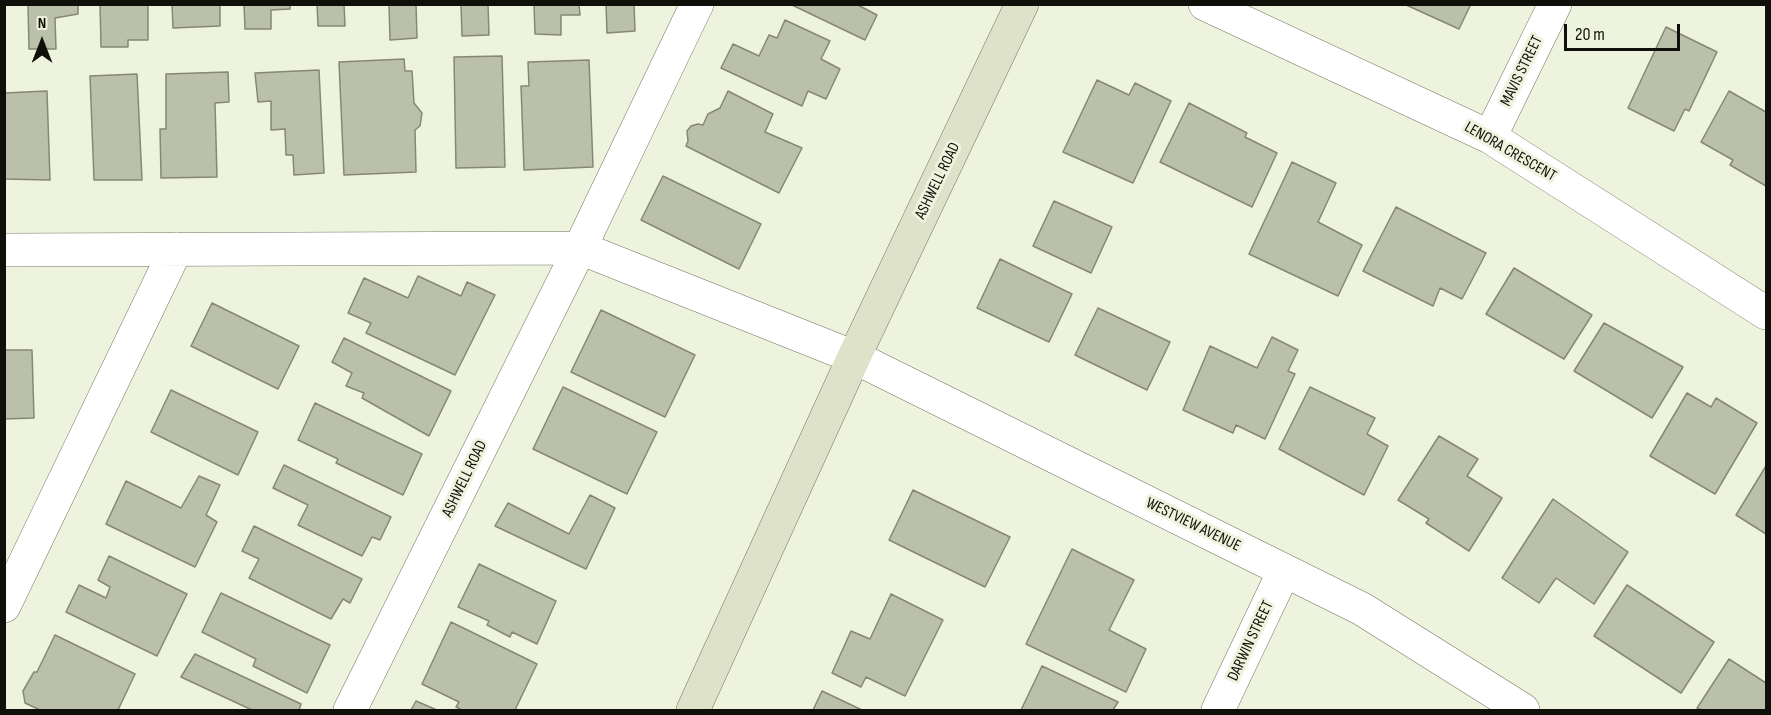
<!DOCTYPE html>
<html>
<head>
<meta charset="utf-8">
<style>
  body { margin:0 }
  #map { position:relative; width:1771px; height:715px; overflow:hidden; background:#eef3dd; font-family:"Sofia Sans Condensed",sans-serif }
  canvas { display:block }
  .frame { position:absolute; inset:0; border:6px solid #0f1009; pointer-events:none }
  .north { position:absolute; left:12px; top:12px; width:60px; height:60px; -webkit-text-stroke:4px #eef3dd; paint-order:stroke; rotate:0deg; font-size:16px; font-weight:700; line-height:24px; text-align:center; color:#0f1009 }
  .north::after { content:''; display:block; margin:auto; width:21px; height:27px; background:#0f1009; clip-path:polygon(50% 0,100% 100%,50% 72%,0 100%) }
  .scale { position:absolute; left:1564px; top:24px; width:116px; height:27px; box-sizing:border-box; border:3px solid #0f1009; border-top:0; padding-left:8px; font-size:18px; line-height:21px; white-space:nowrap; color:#0f1009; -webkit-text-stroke:4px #eef3dd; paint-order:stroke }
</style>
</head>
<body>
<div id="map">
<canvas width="1771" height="715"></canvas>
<div class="frame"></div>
<div class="north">N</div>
<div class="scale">20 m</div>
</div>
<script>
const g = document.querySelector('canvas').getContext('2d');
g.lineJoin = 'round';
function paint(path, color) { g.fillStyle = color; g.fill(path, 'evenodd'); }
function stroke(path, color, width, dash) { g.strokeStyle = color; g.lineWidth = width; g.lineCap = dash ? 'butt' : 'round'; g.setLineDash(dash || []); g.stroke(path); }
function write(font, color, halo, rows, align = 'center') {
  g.font = font + ' "Sofia Sans Condensed",sans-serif'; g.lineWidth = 6; g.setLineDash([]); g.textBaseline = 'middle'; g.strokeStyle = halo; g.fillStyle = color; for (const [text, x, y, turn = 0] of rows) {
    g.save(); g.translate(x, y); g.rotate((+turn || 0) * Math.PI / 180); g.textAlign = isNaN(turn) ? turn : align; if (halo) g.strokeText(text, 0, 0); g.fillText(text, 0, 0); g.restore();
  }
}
const building = new Path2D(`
  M 28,4 L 78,4 L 78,14 L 55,18 L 56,49 L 29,49 Z
  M 100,4 L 148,4 L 148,40 L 128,40 L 128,47 L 101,47 Z
  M 172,4 L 220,4 L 220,26 L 173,28 Z
  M 244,4 L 290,4 L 290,9 L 271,10 L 271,29 L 245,29 Z
  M 317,4 L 344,4 L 345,26 L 318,26 Z
  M 389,4 L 416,4 L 417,38 L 390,40 Z
  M 461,4 L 488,4 L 489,35 L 462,36 Z
  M 534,4 L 579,4 L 580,15 L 561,15 L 561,35 L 535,34 Z
  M 606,4 L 634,4 L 635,31 L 607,33 Z
  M 790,4 L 856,4 L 877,15 L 865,40 Z
  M 1404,4 L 1471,4 L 1459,29 Z
  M 785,20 L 830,41 L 821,59 L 840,69 L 826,99 L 808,91 L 802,106 L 721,68 L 733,44 L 759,56 L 769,35 L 777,38 Z
  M 1666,27 L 1717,52 L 1689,111 L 1685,109 L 1674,131 L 1628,108 Z
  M 502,56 L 505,167 L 456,168 L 454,57 Z
  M 404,59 L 405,71 L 412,71 L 414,103 L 422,113 L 420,126 L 415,130 L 416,172 L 344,175 L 339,62 Z
  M 589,60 L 593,167 L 524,170 L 521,86 L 529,86 L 528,62 Z
  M 319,70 L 324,173 L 294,175 L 293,155 L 286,155 L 285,129 L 271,130 L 271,101 L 258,102 L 255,73 Z
  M 228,72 L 229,102 L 215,103 L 217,177 L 161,178 L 160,129 L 166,129 L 166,74 Z
  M 137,74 L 142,180 L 94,180 L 90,76 Z
  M 1097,80 L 1129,95 L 1135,83 L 1171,101 L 1133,183 L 1063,152 Z
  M 47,91 L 50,180 L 4,179 L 4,93 Z
  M 728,91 L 773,114 L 765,132 L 802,148 L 779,193 L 686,146 L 688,141 L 687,131 L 691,126 L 698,124 L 703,125 L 708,114 L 720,108 Z
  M 1729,91 L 1766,112 L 1766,186 L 1730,165 L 1733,160 L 1701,142 Z
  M 1189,103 L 1247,133 L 1245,137 L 1277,153 L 1252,207 L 1160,162 Z
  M 1292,162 L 1336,183 L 1318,222 L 1362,245 L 1338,296 L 1249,254 Z
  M 663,176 L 761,224 L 739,269 L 641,220 Z
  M 1054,201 L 1112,227 L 1091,273 L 1033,246 Z
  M 1396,207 L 1486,253 L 1462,299 L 1440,288 L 1433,306 L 1363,271 Z
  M 1000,259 L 1072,294 L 1049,342 L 977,308 Z
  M 1514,268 L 1592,315 L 1564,359 L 1486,314 Z
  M 418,276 L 461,296 L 467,282 L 495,295 L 455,375 L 366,333 L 371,323 L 348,313 L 364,278 L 408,298 Z
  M 212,303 L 299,346 L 278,389 L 191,346 Z
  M 1098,308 L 1170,342 L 1147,390 L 1075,355 Z
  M 601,310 L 695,355 L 665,417 L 571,372 Z
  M 1604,323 L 1683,367 L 1652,418 L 1574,371 Z
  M 1272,337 L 1298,350 L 1288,371 L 1295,374 L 1265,439 L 1236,425 L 1233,433 L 1183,410 L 1210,346 L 1257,368 Z
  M 344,338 L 451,391 L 429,436 L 362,398 L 364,393 L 346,386 L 352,373 L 332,362 Z
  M 4,350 L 32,350 L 34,418 L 4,419 Z
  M 563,387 L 657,432 L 627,494 L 533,449 Z
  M 1310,387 L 1375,418 L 1367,434 L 1388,446 L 1364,495 L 1279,449 Z
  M 171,390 L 258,432 L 238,475 L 151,432 Z
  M 1687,393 L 1711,407 L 1716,398 L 1757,423 L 1715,494 L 1650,456 Z
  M 315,403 L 422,454 L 403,495 L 336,463 L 338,459 L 298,440 Z
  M 1439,436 L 1478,459 L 1467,476 L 1502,498 L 1469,551 L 1426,523 L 1429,519 L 1398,500 Z
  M 284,465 L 391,517 L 380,540 L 372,537 L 362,556 L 298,525 L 308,505 L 273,488 Z
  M 1766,466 L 1766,534 L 1736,515 Z
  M 199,476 L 220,485 L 206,515 L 217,522 L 195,567 L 106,524 L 126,481 L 181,508 Z
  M 913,490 L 1010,537 L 985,587 L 889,540 Z
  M 590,495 L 615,508 L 586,569 L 495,526 L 508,503 L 569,534 Z
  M 1553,499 L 1628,552 L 1594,604 L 1556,578 L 1539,603 L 1502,578 Z
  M 254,526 L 362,579 L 350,603 L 343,599 L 331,619 L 249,578 L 259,559 L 242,551 Z
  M 1072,549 L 1134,580 L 1109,630 L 1146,649 L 1126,692 L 1026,644 Z
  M 109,556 L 187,594 L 157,656 L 66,612 L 79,585 L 106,598 L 110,587 L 98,580 Z
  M 479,564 L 556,601 L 537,644 L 512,632 L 510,637 L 487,625 L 489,621 L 458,607 Z
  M 1627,585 L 1714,642 L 1681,693 L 1594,636 Z
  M 221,593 L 330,645 L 307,693 L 253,666 L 256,659 L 202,632 Z
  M 891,594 L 943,620 L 905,696 L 866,677 L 861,687 L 832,673 L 851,631 L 870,639 Z
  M 451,622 L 537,664 L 515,710 L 462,710 L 456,707 L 459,702 L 422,684 Z
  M 55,635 L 135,674 L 118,710 L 40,710 L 25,703 L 23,691 L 34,672 L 37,672 Z
  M 195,654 L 301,704 L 299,710 L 252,710 L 181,677 Z
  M 1729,659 L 1766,683 L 1766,710 L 1702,710 L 1697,708 Z
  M 1042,666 L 1118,702 L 1113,710 L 1021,710 Z
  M 822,691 L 862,710 L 813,710 Z
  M 416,701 L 437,710 L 411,710 Z`);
const street = new Path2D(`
  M 1205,4 L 1490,137 L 1766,313
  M 1490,137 L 1555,4
  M 4,250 L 580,248 L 854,357 L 1362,609 L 1523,710
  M 4,606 L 176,249
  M 350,710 L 580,248 L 697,4
  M 1218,710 L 1284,571`);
const secondary = new Path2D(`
  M 693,710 L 854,357 L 1022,4`);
const streetNames = [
  ["MAVIS STREET",1522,71,-64],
  ["LENORA CRESCENT",1510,152,30],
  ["ASHWELL ROAD",938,181,-64],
  ["ASHWELL ROAD",465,479,-64],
  ["WESTVIEW AVENUE",1193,525,26],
  ["DARWIN STREET",1251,641,-65]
];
paint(building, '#bbc0ab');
stroke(building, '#848875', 1.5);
stroke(street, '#727663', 34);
stroke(secondary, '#727663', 34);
stroke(street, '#fff', 33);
stroke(secondary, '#dee2c8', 33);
write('16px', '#0f1009', '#eef3dd', streetNames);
</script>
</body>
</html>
